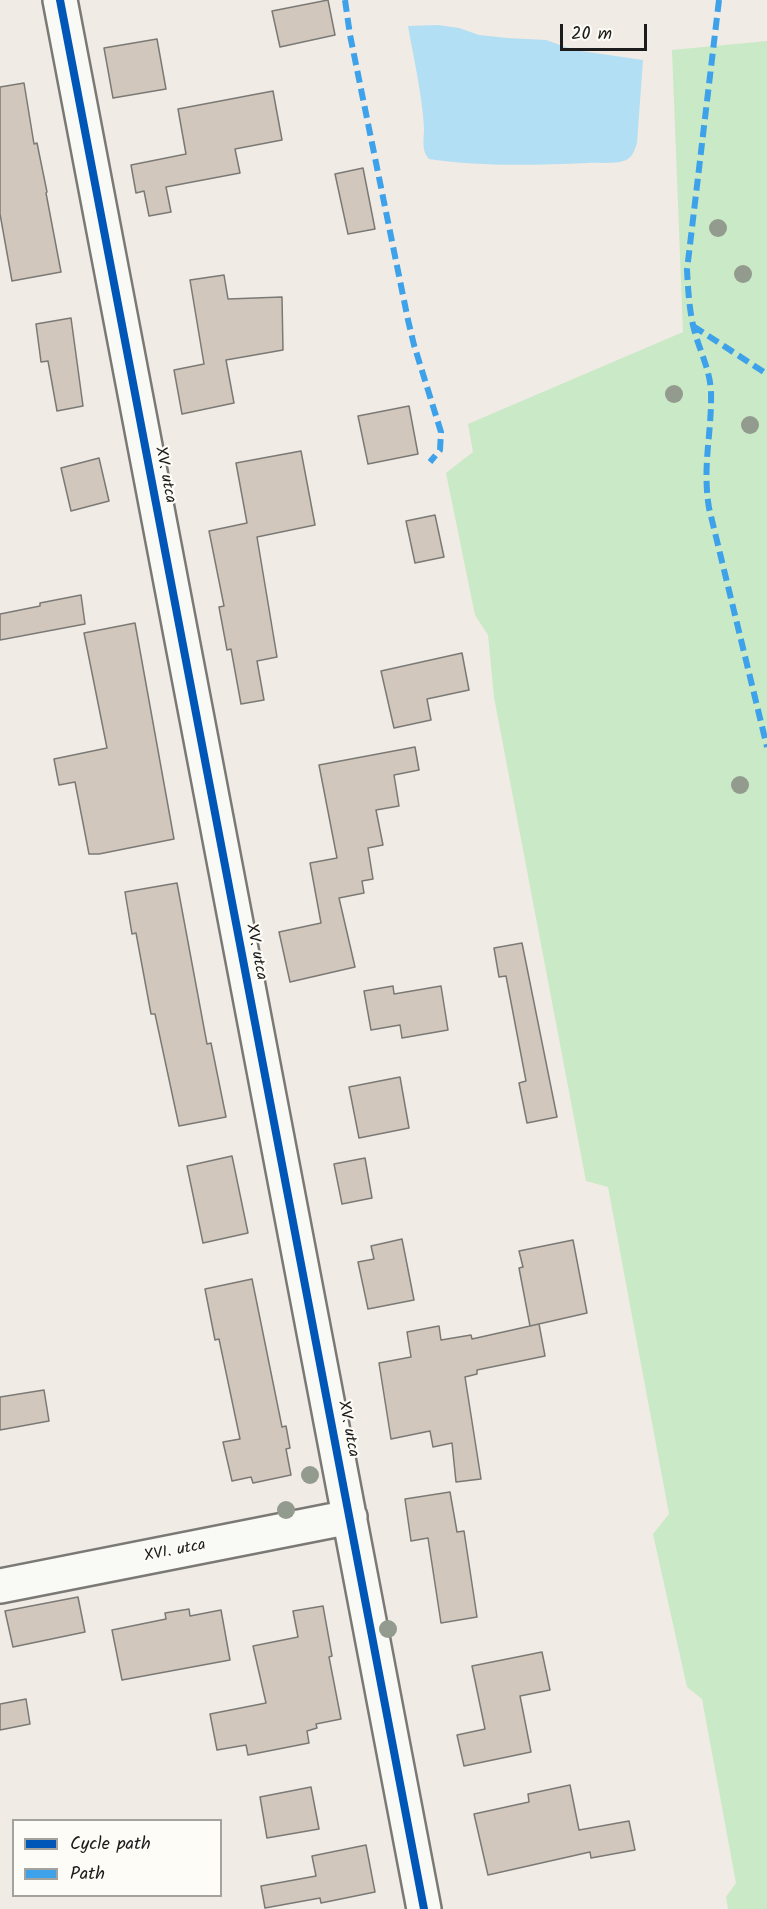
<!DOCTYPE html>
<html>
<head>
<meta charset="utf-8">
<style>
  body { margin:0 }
  #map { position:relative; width:767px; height:1909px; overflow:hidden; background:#f0ebe4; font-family:Kalam,sans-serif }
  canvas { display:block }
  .legend { position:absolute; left:12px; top:1819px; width:210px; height:78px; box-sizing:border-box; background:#fdfcf7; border:2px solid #a3a29f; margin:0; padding:8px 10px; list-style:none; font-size:18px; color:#1c1c1c }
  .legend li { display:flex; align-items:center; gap:12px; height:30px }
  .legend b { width:30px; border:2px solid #a3a29f }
  .scale { position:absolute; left:560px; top:24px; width:87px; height:27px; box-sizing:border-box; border:3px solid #1c1c1c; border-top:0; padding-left:8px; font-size:18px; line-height:21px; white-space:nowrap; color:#1c1c1c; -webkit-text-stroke:4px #fdfcf7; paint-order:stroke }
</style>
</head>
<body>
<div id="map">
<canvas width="767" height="1909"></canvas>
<ul class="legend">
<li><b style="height:8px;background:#0057b8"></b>Cycle path</li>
<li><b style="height:8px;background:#3da2ea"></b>Path</li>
</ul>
<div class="scale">20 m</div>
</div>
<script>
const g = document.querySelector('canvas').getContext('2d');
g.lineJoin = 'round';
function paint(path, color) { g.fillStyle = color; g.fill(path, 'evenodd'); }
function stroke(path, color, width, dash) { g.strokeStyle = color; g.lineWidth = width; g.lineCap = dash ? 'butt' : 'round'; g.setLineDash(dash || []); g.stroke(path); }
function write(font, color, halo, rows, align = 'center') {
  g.font = font + ' Kalam,sans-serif'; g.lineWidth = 4.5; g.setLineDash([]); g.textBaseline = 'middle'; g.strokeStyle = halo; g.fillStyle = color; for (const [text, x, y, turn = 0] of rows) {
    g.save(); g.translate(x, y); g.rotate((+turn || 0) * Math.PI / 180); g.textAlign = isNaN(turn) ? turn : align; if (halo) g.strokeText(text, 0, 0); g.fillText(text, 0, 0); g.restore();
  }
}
const green = new Path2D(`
  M 767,41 L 767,1909 L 728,1909 L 726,1897 L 736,1883 L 702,1699 L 687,1687 L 653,1534 L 669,1514 L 608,1187 L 586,1181 L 494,697 L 488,635 L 475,615 L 446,473 L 473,452 L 468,424 L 683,332 L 672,50 Z`);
const water = new Path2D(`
  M 438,25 L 459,28 L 479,35 L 507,38 L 546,40 L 574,50 L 643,60 L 637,143 C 635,148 634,155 628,159 C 618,165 599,162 587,163 C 535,165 481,167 429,159 C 421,151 424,139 424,128 C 422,94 414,60 408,26 Z`);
const building = new Path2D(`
  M 328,0 L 335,35 L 280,47 L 272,11 Z
  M 157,39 L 166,89 L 113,98 L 104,48 Z
  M 24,83 L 34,144 L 37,143 L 47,192 L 46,193 L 61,272 L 12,281 L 0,214 L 0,87 Z
  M 273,91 L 282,140 L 235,149 L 240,173 L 166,187 L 171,212 L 149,216 L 144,191 L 136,193 L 131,165 L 186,154 L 178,109 Z
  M 363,168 L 375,229 L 348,234 L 335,174 Z
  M 224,275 L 228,299 L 282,297 L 283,350 L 226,360 L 234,403 L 182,414 L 174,370 L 204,364 L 190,280 Z
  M 71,318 L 83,406 L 57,411 L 48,361 L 41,362 L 36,324 Z
  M 409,406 L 418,454 L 368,464 L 358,416 Z
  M 301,451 L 315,525 L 257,537 L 277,657 L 257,661 L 264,700 L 241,704 L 231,649 L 227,650 L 219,607 L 224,606 L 209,531 L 247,523 L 236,463 Z
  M 99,458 L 109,501 L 71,511 L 61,468 Z
  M 435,515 L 444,557 L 415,563 L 406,521 Z
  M 81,595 L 85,624 L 0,640 L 0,614 L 40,606 L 40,603 Z
  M 135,623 L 174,839 L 99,854 L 89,854 L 75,782 L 59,785 L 54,759 L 107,748 L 84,633 Z
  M 462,653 L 469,690 L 427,699 L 431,720 L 394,728 L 381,671 Z
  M 415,747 L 419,770 L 394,775 L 399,806 L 376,810 L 383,845 L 368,848 L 373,879 L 362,881 L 364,893 L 339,898 L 355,967 L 290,982 L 279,932 L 321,923 L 310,863 L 337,858 L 319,765 Z
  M 177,883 L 207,1044 L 211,1043 L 226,1117 L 179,1126 L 155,1014 L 151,1014 L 136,933 L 132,934 L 125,892 Z
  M 522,943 L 557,1117 L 527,1123 L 519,1083 L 526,1081 L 506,976 L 499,977 L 494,948 Z
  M 393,986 L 394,994 L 441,986 L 448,1030 L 402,1038 L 400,1025 L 371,1030 L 364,991 Z
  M 400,1077 L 409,1128 L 359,1138 L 349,1087 Z
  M 232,1156 L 248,1233 L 203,1243 L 187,1166 Z
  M 365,1158 L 372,1198 L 342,1204 L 334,1164 Z
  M 402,1239 L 414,1300 L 368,1309 L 358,1262 L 374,1259 L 371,1246 Z
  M 573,1240 L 587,1313 L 530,1326 L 519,1268 L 523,1267 L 519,1251 Z
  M 252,1279 L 282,1427 L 286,1426 L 290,1448 L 286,1449 L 291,1475 L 253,1483 L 251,1477 L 232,1481 L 223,1442 L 240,1439 L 219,1339 L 215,1340 L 205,1289 Z
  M 539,1324 L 545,1356 L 477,1370 L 477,1374 L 465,1377 L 481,1479 L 456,1482 L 452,1443 L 433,1447 L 430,1431 L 391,1439 L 379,1363 L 411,1357 L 407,1332 L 439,1326 L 441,1340 L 471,1335 L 472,1339 Z
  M 44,1390 L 49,1421 L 0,1430 L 0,1397 Z
  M 450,1492 L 457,1532 L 464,1531 L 477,1617 L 441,1623 L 428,1538 L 411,1541 L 405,1499 Z
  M 78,1597 L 85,1632 L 13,1647 L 5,1611 Z
  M 323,1606 L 332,1656 L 329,1657 L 341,1719 L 316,1724 L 317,1728 L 307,1731 L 309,1743 L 248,1755 L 246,1745 L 217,1750 L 210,1714 L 266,1703 L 253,1646 L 298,1637 L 293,1611 Z
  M 189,1609 L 190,1616 L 221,1610 L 230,1660 L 122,1680 L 112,1630 L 166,1619 L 165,1613 Z
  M 542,1652 L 550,1690 L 520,1696 L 531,1752 L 464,1766 L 457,1735 L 485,1729 L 472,1666 Z
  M 26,1699 L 30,1724 L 0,1730 L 0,1704 Z
  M 570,1785 L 579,1830 L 629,1821 L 635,1850 L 591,1858 L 590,1852 L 488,1875 L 474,1814 L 529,1802 L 528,1794 Z
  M 311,1787 L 319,1829 L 267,1838 L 260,1797 Z
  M 366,1845 L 375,1892 L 321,1903 L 320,1898 L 265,1908 L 261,1886 L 316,1876 L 312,1856 Z`);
const minor = new Path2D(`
  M 60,0 L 424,1909
  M 0,1586 L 350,1517`);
const quiet = new Path2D(`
  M 345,0 L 350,35 L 408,320 L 414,345 L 441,432 L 440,450 L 430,462
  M 719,0 L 687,270 C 688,288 689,307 693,325 C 698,348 710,368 711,392 C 712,433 702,465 709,508 L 767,747
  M 693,326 L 767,374`);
const cycleway = new Path2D(`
  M 60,0 L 424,1909`);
const trees = [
  [718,228],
  [743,274],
  [674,394],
  [750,425],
  [740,785],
  [310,1475],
  [286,1510],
  [388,1629]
];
const streetNames = [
  ["XV. utca",164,475,79],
  ["XV. utca",255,952,79],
  ["XV. utca",347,1429,79],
  ["XVI. utca",175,1552,-11]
];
paint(green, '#cae9c6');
paint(water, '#b2dff3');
paint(building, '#d1c7bc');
stroke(building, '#7b7976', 1.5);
stroke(minor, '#7b7976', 38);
stroke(minor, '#f9f9f6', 33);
stroke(quiet, '#3da2ea', 6, [12, 6]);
stroke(cycleway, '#0057b8', 8);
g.fillStyle = '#939b8e';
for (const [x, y] of trees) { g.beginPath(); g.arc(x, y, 9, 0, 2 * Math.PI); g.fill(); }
write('16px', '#1c1c1c', '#fdfcf7', streetNames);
</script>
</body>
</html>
